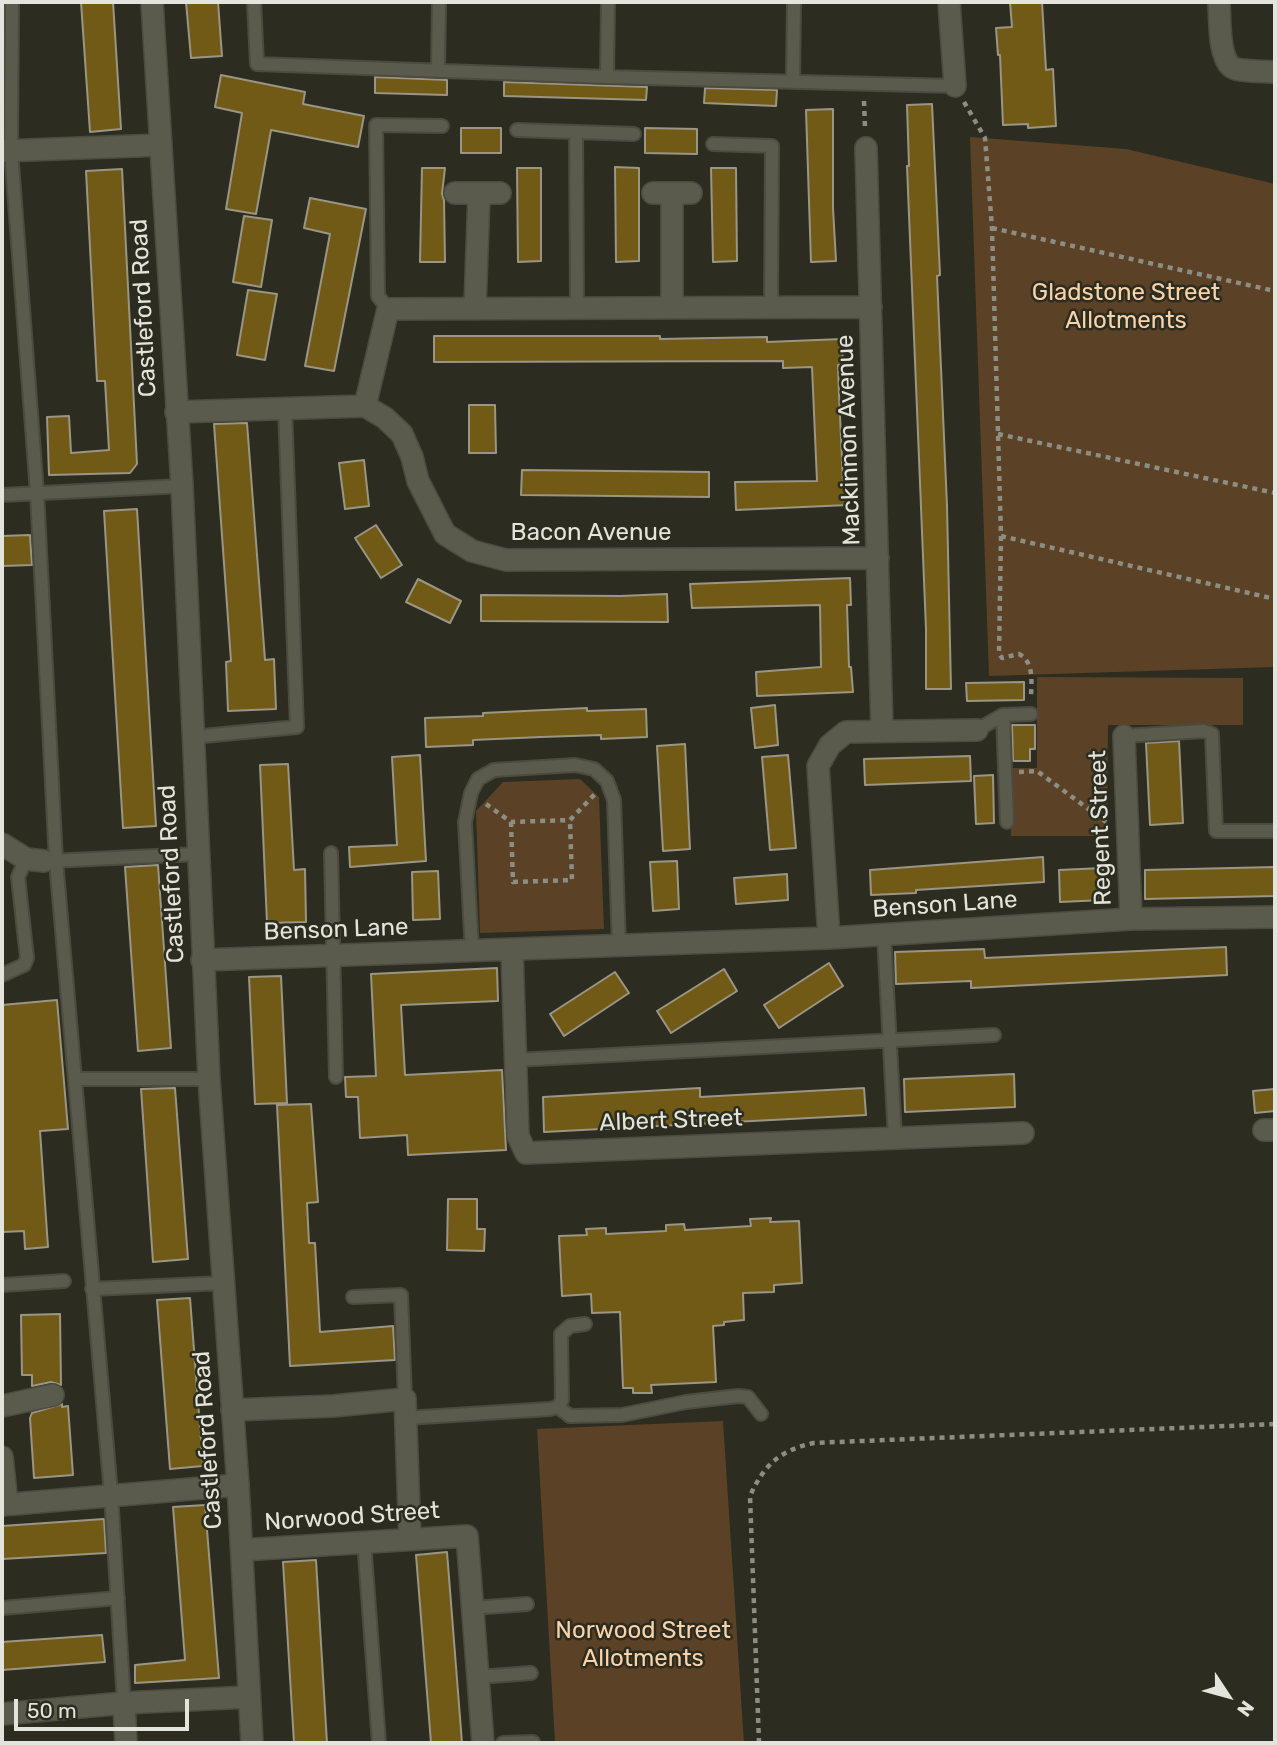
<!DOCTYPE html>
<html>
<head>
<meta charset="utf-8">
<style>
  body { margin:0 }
  #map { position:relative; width:1277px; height:1745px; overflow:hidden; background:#2c2d20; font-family:Rubik,sans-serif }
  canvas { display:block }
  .frame { position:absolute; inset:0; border:4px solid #e3e4db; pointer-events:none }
  .north { position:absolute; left:1193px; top:1661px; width:70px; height:70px; -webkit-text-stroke:5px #2c2d20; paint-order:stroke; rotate:126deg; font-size:19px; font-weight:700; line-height:28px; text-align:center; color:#e3e4db }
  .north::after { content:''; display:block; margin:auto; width:24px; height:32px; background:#e3e4db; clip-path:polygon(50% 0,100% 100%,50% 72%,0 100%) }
  .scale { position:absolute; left:14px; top:1699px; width:175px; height:32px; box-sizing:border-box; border:4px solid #e3e4db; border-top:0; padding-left:9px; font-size:21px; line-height:24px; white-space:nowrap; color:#e3e4db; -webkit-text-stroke:5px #2c2d20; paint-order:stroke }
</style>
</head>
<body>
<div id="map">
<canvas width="1277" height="1745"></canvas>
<div class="frame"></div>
<div class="north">N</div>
<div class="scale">50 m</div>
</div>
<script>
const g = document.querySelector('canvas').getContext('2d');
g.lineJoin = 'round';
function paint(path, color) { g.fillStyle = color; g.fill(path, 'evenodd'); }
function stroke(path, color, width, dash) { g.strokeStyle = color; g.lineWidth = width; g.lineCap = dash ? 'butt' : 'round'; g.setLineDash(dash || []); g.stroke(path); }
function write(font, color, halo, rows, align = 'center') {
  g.font = font + ' Rubik,sans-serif'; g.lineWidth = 5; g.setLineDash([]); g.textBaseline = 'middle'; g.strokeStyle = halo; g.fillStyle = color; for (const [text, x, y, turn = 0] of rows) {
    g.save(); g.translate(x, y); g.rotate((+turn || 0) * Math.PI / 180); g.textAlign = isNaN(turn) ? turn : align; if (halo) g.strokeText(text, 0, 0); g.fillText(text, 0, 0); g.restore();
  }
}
const green = new Path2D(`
  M 970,137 L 1126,149 L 1275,184 L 1275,667 L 989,676 Z
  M 1037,677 L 1243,678 L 1243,725 L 1108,725 L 1107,836 L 1011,836 L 1011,768 L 1037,768 Z
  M 580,779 L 599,797 L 604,929 L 480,933 L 476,811 L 503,782 Z
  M 723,1421 L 744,1743 L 555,1743 L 537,1429 Z`);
const building = new Path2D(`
  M 81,2 L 113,2 L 121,129 L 90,132 Z
  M 186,2 L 218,2 L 222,56 L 191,58 Z
  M 1010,2 L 1042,2 L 1046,70 L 1053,69 L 1056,126 L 1028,128 L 1028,124 L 1003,125 L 1000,55 L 998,55 L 996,28 L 1012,27 Z
  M 221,75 L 305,92 L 303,104 L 364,116 L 358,147 L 271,130 L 256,214 L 226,209 L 242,113 L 215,107 Z
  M 375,77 L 447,80 L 447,95 L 375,93 Z
  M 504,82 L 647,87 L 646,100 L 504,96 Z
  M 705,88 L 777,90 L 776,106 L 704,103 Z
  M 932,104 L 940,275 L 937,276 L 947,506 L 951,689 L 926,689 L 926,629 L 907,166 L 909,166 L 907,105 Z
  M 833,109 L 833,208 L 836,261 L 811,262 L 806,110 Z
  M 461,128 L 501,128 L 501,153 L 461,153 Z
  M 645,128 L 697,129 L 697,154 L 645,153 Z
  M 615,167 L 639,168 L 639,261 L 616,262 Z
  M 422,168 L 445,168 L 442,194 L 444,200 L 445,262 L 420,262 Z
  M 517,168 L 541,168 L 541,261 L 518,262 Z
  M 711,168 L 736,168 L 737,261 L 713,262 Z
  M 122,169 L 137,464 L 130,473 L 49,475 L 47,417 L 69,416 L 71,453 L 109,450 L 105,381 L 97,381 L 86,171 Z
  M 310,198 L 366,209 L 334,371 L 305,366 L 330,234 L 304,228 Z
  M 244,216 L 272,220 L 261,287 L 233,282 Z
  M 248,290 L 277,294 L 265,360 L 237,355 Z
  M 434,336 L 660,336 L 660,339 L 767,337 L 767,342 L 842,339 L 843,365 L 838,365 L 839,394 L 843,481 L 847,480 L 848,505 L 736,510 L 735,482 L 817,481 L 812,367 L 783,368 L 783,361 L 434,362 Z
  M 469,405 L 495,405 L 496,453 L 469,453 Z
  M 247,423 L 265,660 L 274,659 L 276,709 L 228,711 L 226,662 L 231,661 L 214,424 Z
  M 364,460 L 369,506 L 345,509 L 339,463 Z
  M 522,470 L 709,472 L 709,497 L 521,495 Z
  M 137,509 L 156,826 L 123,828 L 104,511 Z
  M 376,525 L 402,565 L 381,578 L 355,538 Z
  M 30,535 L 32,565 L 2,566 L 2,536 Z
  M 850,578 L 851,605 L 847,605 L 849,667 L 851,667 L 853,692 L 757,696 L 756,672 L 821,667 L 820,605 L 692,608 L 690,584 Z
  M 418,579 L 461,601 L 450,623 L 406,602 Z
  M 667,594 L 668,622 L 481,621 L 481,595 L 621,596 Z
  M 1024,682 L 1024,700 L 967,701 L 966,683 Z
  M 775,705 L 778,745 L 755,748 L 751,708 Z
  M 587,708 L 587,711 L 646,709 L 647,737 L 601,739 L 601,735 L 541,737 L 473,740 L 473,745 L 426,747 L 425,718 L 483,716 L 483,713 Z
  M 1012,725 L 1035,725 L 1035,749 L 1030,749 L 1030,761 L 1013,761 Z
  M 1179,741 L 1183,823 L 1150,825 L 1146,743 Z
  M 685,744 L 690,849 L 663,851 L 657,746 Z
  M 420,755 L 426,861 L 350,867 L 349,847 L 397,845 L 392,757 Z
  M 788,755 L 796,848 L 770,850 L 762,757 Z
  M 970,756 L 971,781 L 865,785 L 864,759 Z
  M 288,764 L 294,870 L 305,869 L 306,922 L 267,923 L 260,765 Z
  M 993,775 L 994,823 L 976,824 L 974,776 Z
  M 1043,857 L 1044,882 L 916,890 L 916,893 L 871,895 L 870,870 Z
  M 677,861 L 679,909 L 653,911 L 650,862 Z
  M 158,865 L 171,1048 L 138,1051 L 125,867 Z
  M 1275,867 L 1275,896 L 1145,899 L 1145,870 Z
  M 1103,868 L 1104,900 L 1060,902 L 1059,870 Z
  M 438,871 L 440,919 L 413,920 L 412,872 Z
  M 787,874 L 788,900 L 736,904 L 734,878 Z
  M 1226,947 L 1227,975 L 971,988 L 971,981 L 896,984 L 895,952 L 984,949 L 985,958 Z
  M 829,963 L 843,986 L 779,1028 L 764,1005 Z
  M 497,968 L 498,1001 L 401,1005 L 405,1075 L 502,1070 L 506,1150 L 408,1155 L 407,1135 L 360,1138 L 358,1097 L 346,1097 L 345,1077 L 376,1076 L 371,974 Z
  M 724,969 L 737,991 L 671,1033 L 657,1011 Z
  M 615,972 L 629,993 L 564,1036 L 550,1014 Z
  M 281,976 L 287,1103 L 255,1104 L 249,977 Z
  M 57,1000 L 68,1129 L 40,1131 L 48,1247 L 25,1249 L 24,1231 L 2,1232 L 2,1005 Z
  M 1014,1074 L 1015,1107 L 905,1112 L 904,1079 Z
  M 175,1088 L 188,1259 L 153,1262 L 141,1089 Z
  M 700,1088 L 700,1097 L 864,1088 L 866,1115 L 544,1132 L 543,1097 Z
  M 1275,1089 L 1275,1111 L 1255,1113 L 1253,1091 Z
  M 311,1104 L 318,1202 L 307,1203 L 309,1243 L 315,1243 L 320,1332 L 393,1326 L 395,1360 L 290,1366 L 277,1105 Z
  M 448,1199 L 477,1199 L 477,1229 L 485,1229 L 484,1251 L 447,1250 Z
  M 771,1218 L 770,1222 L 799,1221 L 802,1283 L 774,1285 L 774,1292 L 743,1293 L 744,1320 L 724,1322 L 724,1325 L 713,1326 L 716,1382 L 651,1385 L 652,1393 L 633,1393 L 633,1388 L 623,1388 L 620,1312 L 592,1313 L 591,1294 L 562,1296 L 559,1236 L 587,1235 L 586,1229 L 606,1228 L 606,1234 L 666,1231 L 666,1225 L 684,1224 L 685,1230 L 751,1226 L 750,1219 Z
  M 190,1298 L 203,1466 L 170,1469 L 157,1300 Z
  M 60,1314 L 61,1385 L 51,1382 L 32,1386 L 32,1375 L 22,1375 L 21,1315 Z
  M 62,1404 L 62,1407 L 68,1406 L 73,1475 L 34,1478 L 30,1418 L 32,1413 Z
  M 205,1505 L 219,1678 L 135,1683 L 135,1665 L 185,1660 L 173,1507 Z
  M 104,1519 L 106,1553 L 2,1559 L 2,1526 Z
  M 447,1552 L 462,1743 L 431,1743 L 416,1555 Z
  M 316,1560 L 327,1743 L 294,1743 L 283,1562 Z
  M 102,1635 L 105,1662 L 2,1670 L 2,1642 Z`);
const path = new Path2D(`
  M 864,101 L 865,127
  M 964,102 L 985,138 L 992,228 L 1001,536 L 999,654 L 1002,658 L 1019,654 C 1035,663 1031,682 1031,699
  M 992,228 L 1275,291
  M 998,434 L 1275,493
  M 1001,536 L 1275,599
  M 1019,772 L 1037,771 L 1106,822
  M 486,804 L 511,822 L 570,820 L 596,793
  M 511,822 L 513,882 L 572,880 L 570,820
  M 759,1743 L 750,1496 C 764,1465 779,1451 813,1443 L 1275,1424`);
const lane = new Path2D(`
  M 12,2 L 11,150 L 37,493 L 56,861 L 111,1494 L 124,1703
  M 254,2 L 257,64 L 607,77 L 955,86
  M 438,71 L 439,2
  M 607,77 L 608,2
  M 793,81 L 794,2
  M 517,130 L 634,134
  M 576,132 L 577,307
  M 713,144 L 772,146 L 771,308
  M 388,309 L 378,296 L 376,125 L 442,126
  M 2,495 L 182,486
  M 1003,715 L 1007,822
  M 977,730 L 1003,715 L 1031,714
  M 1124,736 L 1204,731 L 1212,734 L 1216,831 L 1275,831
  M 192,737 L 297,727 L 285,409
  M 331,853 L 336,1077
  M 51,861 L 197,854
  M 884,936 L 895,1138
  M 472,952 L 465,822 L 471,793 L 478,779 L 494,770 L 575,765 L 594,769 L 607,781 L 614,800 L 619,946
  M 2,975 L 24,965 L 27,958 L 18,877 L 26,859
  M 515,1060 L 994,1035
  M 75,1079 L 209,1079
  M 2,1285 L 64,1281
  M 92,1289 L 223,1283
  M 353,1297 L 401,1295 L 405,1399
  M 558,1407 L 570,1416 L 622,1415 L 686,1402 L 738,1396 L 748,1397 L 761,1414
  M 406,1418 L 550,1409 L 558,1407 L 562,1400 L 561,1334 L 570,1326 L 585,1324
  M 364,1541 L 379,1743
  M 2,1608 L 118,1598
  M 473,1608 L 527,1604
  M 478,1677 L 531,1673
  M 503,1743 L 533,1742`);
const street = new Path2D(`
  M 949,2 L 955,86
  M 1219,2 C 1220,18 1218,65 1236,69 C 1248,72 1263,71 1275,72
  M 866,148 L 882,730
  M 2,151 L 161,145
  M 455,193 L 500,193
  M 653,193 L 691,193
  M 475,307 L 479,193
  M 672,308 L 672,193
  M 365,406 L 388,309 L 871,307
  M 176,412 L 365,406 L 385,418 L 402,434 L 412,457 L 418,481 L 445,534 L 472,551 L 506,560 L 878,558
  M 1124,736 L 1131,919
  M 2,844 L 26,859 L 44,861
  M 829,938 L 818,766 L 830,745 L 846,732 L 977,730
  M 512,950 L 518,1136 L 526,1153 L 1023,1133
  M 202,960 L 829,938 L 1131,919 L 1275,917
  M 1264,1130 L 1275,1130
  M 2,1406 L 53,1395
  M 232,1410 L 333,1406 L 405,1399 L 410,1539
  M 2,1457 L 7,1504
  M 2,1505 L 238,1485
  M 242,1550 L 467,1536 L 483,1743
  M 124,1703 L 126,1743
  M 2,1714 L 124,1703 L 249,1697`);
const secondary = new Path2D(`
  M 152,2 L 182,486 L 209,1079 L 238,1485 L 252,1743`);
const parkNames = [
  ["Gladstone Street",1126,293],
  ["Allotments",1126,321],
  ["Norwood Street",643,1631],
  ["Allotments",643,1659]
];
const streetNames = [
  ["Castleford Road",144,308,-93],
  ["Mackinnon Avenue",849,440,-92],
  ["Bacon Avenue",591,533],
  ["Regent Street",1101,828,-92],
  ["Castleford Road",172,874,-93],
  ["Benson Lane",945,905,-4],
  ["Benson Lane",336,930,-2],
  ["Albert Street",671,1121,-2],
  ["Castleford Road",208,1440,-94],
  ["Norwood Street",352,1517,-4]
];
paint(green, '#5b4125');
paint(building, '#705a15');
stroke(building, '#9b9585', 2);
stroke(lane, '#4b4b40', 16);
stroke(street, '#4b4b40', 24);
stroke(secondary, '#4b4b40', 24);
stroke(path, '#8d8e83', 4.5, [5, 5]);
stroke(lane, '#5a5b4c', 12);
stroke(street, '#5a5b4c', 21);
stroke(secondary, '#5a5b4c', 21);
write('24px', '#fbd3a9', '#2c2d20', parkNames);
write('24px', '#e3e4db', '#2c2d20', streetNames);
</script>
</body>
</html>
